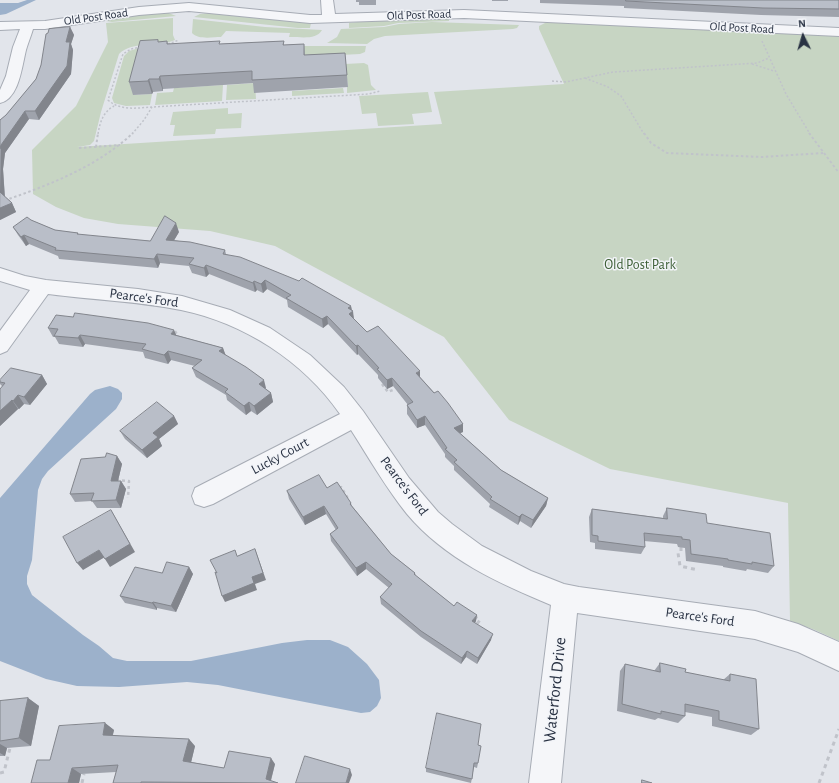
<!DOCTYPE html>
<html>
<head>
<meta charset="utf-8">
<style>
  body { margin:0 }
  #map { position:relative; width:839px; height:783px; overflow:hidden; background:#e2e5eb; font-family:"Alegreya Sans",sans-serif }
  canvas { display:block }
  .north { position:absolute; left:783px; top:16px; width:40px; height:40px; -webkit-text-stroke:3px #f2f4f8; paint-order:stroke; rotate:355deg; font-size:11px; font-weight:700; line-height:16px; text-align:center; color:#293243 }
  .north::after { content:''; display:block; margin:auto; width:14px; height:18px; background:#293243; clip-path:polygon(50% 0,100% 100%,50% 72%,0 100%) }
</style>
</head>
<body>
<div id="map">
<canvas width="839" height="783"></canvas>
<div class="north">N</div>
</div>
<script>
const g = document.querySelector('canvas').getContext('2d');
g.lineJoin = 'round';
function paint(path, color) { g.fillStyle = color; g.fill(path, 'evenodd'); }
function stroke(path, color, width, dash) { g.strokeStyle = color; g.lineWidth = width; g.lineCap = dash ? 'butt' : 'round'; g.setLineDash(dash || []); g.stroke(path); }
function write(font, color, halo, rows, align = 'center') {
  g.font = font + ' "Alegreya Sans",sans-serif'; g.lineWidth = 3; g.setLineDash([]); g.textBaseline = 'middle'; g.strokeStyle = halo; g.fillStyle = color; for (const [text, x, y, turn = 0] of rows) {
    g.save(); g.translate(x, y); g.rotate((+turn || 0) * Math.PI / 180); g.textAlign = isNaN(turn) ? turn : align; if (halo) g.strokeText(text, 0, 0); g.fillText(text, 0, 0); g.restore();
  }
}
const green = new Path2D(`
  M 166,12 L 176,16 L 112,22 L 106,21 L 105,19 L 146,13 Z
  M 210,13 L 311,23 L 310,28 L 298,28 L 194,17 L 200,14 Z
  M 173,18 L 173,35 L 175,40 C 158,48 133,40 119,54 L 101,112 L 94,141 L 90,145 L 77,147 L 442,124 L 434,92 L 564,84 L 539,29 L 539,26 L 547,22 L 839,36 L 839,641 L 815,630 L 790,621 L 788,503 L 610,469 L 509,420 L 444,337 L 275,246 L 210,231 L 118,224 L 84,218 L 56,207 L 33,194 L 32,150 L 76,106 L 108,42 L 106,23 Z
  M 449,18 L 449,21 L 398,23 L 384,26 L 349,28 L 349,23 L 357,22 Z
  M 193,19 L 265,27 L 322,30 C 317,40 301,37 291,37 L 289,37 L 290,33 L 226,31 L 221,37 C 213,37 198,40 192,33 Z
  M 432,22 L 519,25 L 517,28 L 513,29 L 385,36 L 374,39 L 367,44 L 327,43 L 337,37 L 341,29 L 384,27 L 399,24 Z
  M 284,46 L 366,46 L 365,52 L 360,54 L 302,57 Z
  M 139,48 L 133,95 L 152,94 L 150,105 L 126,106 L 114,103 L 112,98 L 124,56 L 129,51 Z
  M 364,63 L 368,65 L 371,85 L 376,90 L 347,93 L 347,87 L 348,87 L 345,64 Z
  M 255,83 L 256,99 L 226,100 L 227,85 Z
  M 223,85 L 222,101 L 155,105 L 157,93 L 173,92 L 174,88 Z
  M 343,88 L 344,93 L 292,96 L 292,91 Z
  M 428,92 L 432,112 L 412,114 L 414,124 L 378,126 L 376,113 L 362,114 L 359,96 Z
  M 228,108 L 228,114 L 242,113 L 241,128 L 216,129 L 215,134 L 173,136 L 175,125 L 170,125 L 173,112 Z`);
const water = new Path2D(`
  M 27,0 L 36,0 L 6,14 L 0,15 L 0,3 L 18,3 Z
  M 110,386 L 118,389 L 122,393 L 122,399 L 116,409 L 48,471 L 42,479 L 38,490 L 32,560 L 27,576 L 27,584 L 32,595 L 83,635 L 99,646 L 113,658 L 127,661 L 191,661 L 282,643 L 307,640 L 330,640 L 348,647 L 367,664 L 379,680 L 381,698 L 377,706 L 370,712 L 361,713 L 218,685 L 187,682 L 119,687 L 77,686 L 46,679 L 0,661 L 0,498 L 90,394 L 95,390 Z`);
const pathFar3 = new Path2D(`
  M 762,41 L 786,94 L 810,134
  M 168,44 L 179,40
  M 141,47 L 131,49 L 123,54 L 108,100 C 120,111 137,108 152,107 L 369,94 L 380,91
  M 752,64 L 774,71
  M 585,78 L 608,87 L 621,96 L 644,134
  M 552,81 L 566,82 L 613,72 L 757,63 L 769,58
  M 98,134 C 100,122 103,112 114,106
  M 132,134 L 144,120 L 152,107`);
const pathFar2 = new Path2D(`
  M 644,133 L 651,143 L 667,153 L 762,157 L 823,153
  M 809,133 L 839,173
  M 96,147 L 98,133
  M 79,148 L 120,145
  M 0,202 C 47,186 97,167 133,133`);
const pathFar1 = new Path2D(`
  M 175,331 L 179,338
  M 382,384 L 388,392 L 395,389
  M 116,480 L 129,481 L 128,498
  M 339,488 L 341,487 L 349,500`);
const path = new Path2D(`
  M 681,547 L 681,551 L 678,553 L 680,566 L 698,570
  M 474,616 L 480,620 L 476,625
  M 0,773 L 4,772 L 10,748
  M 82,783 L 84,774
  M 819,783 L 839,729`);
const minor = new Path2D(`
  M 321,0 L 333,0 L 335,14 L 464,10 L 839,28 L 839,36 L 464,18 L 310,23 L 189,11 L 139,15 L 45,29 L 33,29 C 31,36 28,43 26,50 C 22,66 19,99 0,103 L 0,90 L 6,76 L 13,47 L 20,29 L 0,30 L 0,22 L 45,21 L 139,7 L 189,3 L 310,15 L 322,15 Z
  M 0,268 L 25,276 L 46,280 L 138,289 L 182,296 L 230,310 L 270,328 L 310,355 L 344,387 L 363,411 L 409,478 L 438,512 L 452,524 L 482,546 L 531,571 L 564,584 L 579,587 L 755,611 L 798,624 L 839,642 L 839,671 L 798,652 L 755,639 L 577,613 L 561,783 L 529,783 L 551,605 C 498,583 445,559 407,514 C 386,488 369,458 351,430 L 213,504 L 204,507 L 195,504 L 192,496 L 195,488 L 340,414 C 303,361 244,323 181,310 C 137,301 93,300 48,294 L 7,351 L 0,354 L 0,331 L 30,290 L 0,281 Z`);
const wall = new Path2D(`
  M 356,0 L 376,0 L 376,5 L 359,5 L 359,2 L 356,2 Z
  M 492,0 L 508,0 L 508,1 L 492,1 Z
  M 540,0 L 839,0 L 839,17 L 761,15 L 624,8 L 624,6 L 540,3 Z
  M 70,27 L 74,35 L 71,44 L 73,50 L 71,74 L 39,120 L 29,119 L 5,153 L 3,169 L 5,197 L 12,203 L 16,212 L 0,220 L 0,120 L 6,115 L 36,79 L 41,65 L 48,33 Z
  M 167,41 L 168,44 L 220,44 L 284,41 L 284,45 L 304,44 L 305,55 L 345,53 L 348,87 L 254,93 L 253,83 L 163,89 L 163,91 L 153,92 L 152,94 L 133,95 L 129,82 L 158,42 Z
  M 31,220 L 55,230 L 78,233 L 79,235 L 150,241 L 179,232 L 174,240 L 225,250 L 226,254 L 351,306 L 354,319 L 367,332 L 420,377 L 463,424 L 463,432 L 460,433 L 501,470 L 548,498 L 546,506 L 531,528 L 520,521 L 518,525 L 489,507 L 490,504 L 454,470 L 454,466 L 445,457 L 445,454 L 425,425 L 417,428 L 407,414 L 407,405 L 408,405 L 393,386 L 387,389 L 378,378 L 378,375 L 358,354 L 357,355 L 328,324 L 323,328 L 288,307 L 287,300 L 267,289 L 263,293 L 257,290 L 255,292 L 209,274 L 206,277 L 192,273 L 189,266 L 160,263 L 158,268 L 59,259 L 58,256 L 29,244 L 26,246 L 18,235 L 13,227 Z
  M 48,328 L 176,335 L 223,348 L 225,355 L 271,393 L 273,402 L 257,415 L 251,411 L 246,415 L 227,400 L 226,395 L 196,377 L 192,368 L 195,366 L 171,360 L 168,364 L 145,358 L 143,352 L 85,344 L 83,347 L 59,344 L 55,337 L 53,337 Z
  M 42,375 L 47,384 L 30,405 L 24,404 L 19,409 L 18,409 L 0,426 L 2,386 L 0,384 L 0,380 Z
  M 174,416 L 178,424 L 159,439 L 162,446 L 147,458 L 125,439 L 120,431 Z
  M 117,456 L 122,464 L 118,481 L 121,481 L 126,489 L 121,508 L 97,508 L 92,501 L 75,502 L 70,494 L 105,457 Z
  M 327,488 L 351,503 L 352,506 L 391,554 L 415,573 L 416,576 L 454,606 L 476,621 L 475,623 L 491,640 L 477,664 L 466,657 L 461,664 L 421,637 L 381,604 L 380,597 L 389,588 L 366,569 L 357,576 L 331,541 L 330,534 L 336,530 L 326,514 L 305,525 L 289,499 L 287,491 Z
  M 667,508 L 707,523 L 774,566 L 768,573 L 747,569 L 746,571 L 723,567 L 723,566 L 686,561 L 685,548 L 678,547 L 677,544 L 644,541 L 645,547 L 641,554 L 595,549 L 595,543 L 590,542 L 589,517 L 592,509 L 663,518 L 663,516 Z
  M 189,567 L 193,574 L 176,612 L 157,608 L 157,610 L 125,603 L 120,596 L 162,573 Z
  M 660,663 L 685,672 L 723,680 L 730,674 L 759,729 L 751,735 L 712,726 L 712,717 L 685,712 L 685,716 L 678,723 L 658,718 L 655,720 L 617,711 L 620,671 L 625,664 L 654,671 Z
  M 28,698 L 39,706 L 31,746 L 7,748 L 5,756 L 0,756 L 0,701 Z
  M 105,723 L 114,730 L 113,735 L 195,746 L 191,762 L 224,768 L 275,764 L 271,781 L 278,783 L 113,783 L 116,772 L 81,774 L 79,783 L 31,783 L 50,760 Z
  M 478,745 L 478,763 L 477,768 L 474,767 L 471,783 L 426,772 L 426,768 Z`);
const shadedWall = new Path2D(`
  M 70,27 L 74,35 L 71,44 L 73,50 L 71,74 L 39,120 L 35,111 L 66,42 Z
  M 160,76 L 163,89 L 163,91 L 159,79 Z
  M 149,79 L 153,92 L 152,94 L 148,81 Z
  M 25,111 L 29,119 L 5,153 L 3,169 L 5,201 L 0,192 L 1,145 Z
  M 12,203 L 16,212 L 0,220 L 0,208 Z
  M 176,223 L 179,232 L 169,249 L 166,240 Z
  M 24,235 L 29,244 L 26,246 L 21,237 Z
  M 157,254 L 160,263 L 158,268 L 154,259 Z
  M 206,265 L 209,274 L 206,277 L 204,268 Z
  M 265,280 L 267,289 L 263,293 L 261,284 Z
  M 254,281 L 257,290 L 255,292 L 253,283 Z
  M 351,306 L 352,312 L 353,311 L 354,320 L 349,317 L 348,308 Z
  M 327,316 L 328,324 L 323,328 L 322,319 Z
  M 174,330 L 178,339 L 171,334 Z
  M 80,335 L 85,344 L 83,347 L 78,338 Z
  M 358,345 L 358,354 L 357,355 L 356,346 Z
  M 223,348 L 226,356 L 219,351 Z
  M 168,351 L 171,360 L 168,364 L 164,355 Z
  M 420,371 L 420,380 L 416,373 Z
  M 42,375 L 47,384 L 30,405 L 24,397 Z
  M 392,378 L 393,386 L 387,389 L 387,380 Z
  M 264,380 L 266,388 L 261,393 L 259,384 Z
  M 271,393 L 273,402 L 257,415 L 254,406 Z
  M 18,395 L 24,404 L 19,409 L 13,401 Z
  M 12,400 L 18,409 L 0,426 L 0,411 Z
  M 249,402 L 251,411 L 246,415 L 244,406 Z
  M 174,416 L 178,424 L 159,439 L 162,446 L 147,458 L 142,450 L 153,433 Z
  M 425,416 L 425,425 L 417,428 L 417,420 Z
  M 463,424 L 463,432 L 453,436 L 454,428 Z
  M 117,456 L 122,464 L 116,489 L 111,481 Z
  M 121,481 L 126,489 L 121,508 L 116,500 Z
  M 548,498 L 546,506 L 531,528 L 533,520 Z
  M 324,506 L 326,514 L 305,525 L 303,517 Z
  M 111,510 L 135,552 L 110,567 L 105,559 Z
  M 522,514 L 520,521 L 518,525 L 519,517 Z
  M 255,549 L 266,580 L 255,584 L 257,590 L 225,602 L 222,596 Z
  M 99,550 L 105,557 L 83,570 L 77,563 Z
  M 366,562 L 366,569 L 357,576 L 356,568 Z
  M 189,567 L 193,574 L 176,612 L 171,606 Z
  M 153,602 L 157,608 L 157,610 L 152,603 Z
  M 477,615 L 476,621 L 471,628 L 472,621 Z
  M 493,634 L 491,640 L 477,664 L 478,658 Z
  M 467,651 L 466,657 L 461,664 L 462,658 Z
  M 28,698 L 39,706 L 31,746 L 19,738 Z
  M 105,723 L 114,730 L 111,741 L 103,735 Z
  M 189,739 L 195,746 L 190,767 L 183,761 Z
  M 0,744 L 7,748 L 5,756 L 0,753 Z
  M 271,758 L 275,764 L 270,783 L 266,779 Z
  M 72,768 L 81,774 L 79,783 L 68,783 Z
  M 350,769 L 352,775 L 349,783 L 346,783 Z`);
const building = new Path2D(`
  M 626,0 L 839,0 L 839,9 L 763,8 L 626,1 Z
  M 70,27 L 66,42 L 70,42 L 67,66 L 35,111 L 25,111 L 1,145 L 0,149 L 0,120 L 6,115 L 36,79 L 41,65 L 46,34 L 48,33 L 49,29 Z
  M 158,40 L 158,42 L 167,41 L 167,44 L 220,41 L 219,44 L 284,41 L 283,45 L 304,44 L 304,55 L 345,53 L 347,75 L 252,80 L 252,71 L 160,76 L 159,79 L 149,79 L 148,81 L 129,82 L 140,41 Z
  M 0,192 L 12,203 L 0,208 Z
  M 165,216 L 176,223 L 166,240 L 190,242 L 225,250 L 223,254 L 240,257 L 299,281 L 302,278 L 351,306 L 348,308 L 353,311 L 349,314 L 367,332 L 378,326 L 420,371 L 416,373 L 434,393 L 438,391 L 448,403 L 463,424 L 454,428 L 501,470 L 548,498 L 533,520 L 522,514 L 519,517 L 490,499 L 492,497 L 454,462 L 457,460 L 445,449 L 447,448 L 425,416 L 417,420 L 407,405 L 413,402 L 392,378 L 387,380 L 377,369 L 379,368 L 358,345 L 356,346 L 327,316 L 322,319 L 286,298 L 291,295 L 265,280 L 261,284 L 254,281 L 253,283 L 206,265 L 204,268 L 189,264 L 194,258 L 157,254 L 154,259 L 55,250 L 56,248 L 24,235 L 21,237 L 13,227 L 27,217 L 31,220 L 55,230 L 78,233 L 77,234 L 150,241 Z
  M 75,313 L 148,323 L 174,330 L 171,334 L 223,348 L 219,351 L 246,367 L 264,380 L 259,384 L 271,393 L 254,406 L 249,402 L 244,406 L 225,392 L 228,389 L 192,368 L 202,360 L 168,351 L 164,355 L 142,349 L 146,344 L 80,335 L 78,338 L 54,336 L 58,329 L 48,328 L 56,315 L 73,317 Z
  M 11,368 L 42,375 L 24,397 L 18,395 L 13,401 L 12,400 L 0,411 L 0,389 L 5,383 L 0,382 L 0,380 Z
  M 157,402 L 174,416 L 153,433 L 158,437 L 142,450 L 120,431 Z
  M 107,453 L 117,456 L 111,481 L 121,481 L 116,500 L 91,501 L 94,493 L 70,494 L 81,459 L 105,457 Z
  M 319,475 L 327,488 L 337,482 L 351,503 L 350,504 L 391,554 L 415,573 L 414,574 L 454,606 L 457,602 L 477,615 L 472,621 L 493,634 L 478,658 L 467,651 L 462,658 L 421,631 L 380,597 L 392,584 L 366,562 L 356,568 L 330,534 L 338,528 L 324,506 L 303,517 L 287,491 Z
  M 667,508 L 706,514 L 707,523 L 770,533 L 774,566 L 752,562 L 752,564 L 728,560 L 728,559 L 691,554 L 690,540 L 682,539 L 682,537 L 644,533 L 645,547 L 598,541 L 598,536 L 592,535 L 592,509 L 667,519 Z
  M 111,510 L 130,544 L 105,559 L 99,550 L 77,563 L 63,537 Z
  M 255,549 L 263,573 L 252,577 L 254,583 L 222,596 L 215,572 L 217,573 L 210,560 L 235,550 L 237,556 Z
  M 167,562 L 189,567 L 171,606 L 153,602 L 152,603 L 120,596 L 135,567 L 162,573 Z
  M 660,663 L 686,669 L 685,672 L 730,681 L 730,674 L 756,679 L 759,729 L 719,720 L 719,711 L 685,704 L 685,716 L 661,711 L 661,714 L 622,704 L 625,664 L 660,672 Z
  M 28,698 L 19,738 L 0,741 L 0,701 Z
  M 437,713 L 481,724 L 478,745 L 481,746 L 478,763 L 474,763 L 472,779 L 426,768 Z
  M 105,723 L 103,735 L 189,739 L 183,761 L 224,768 L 229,751 L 271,758 L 266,779 L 278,783 L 141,782 L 141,783 L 113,783 L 118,765 L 72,768 L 68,783 L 31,783 L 37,760 L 50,760 L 59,726 Z
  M 305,756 L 350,769 L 346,783 L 296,783 Z
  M 642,780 L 652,783 L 642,783 Z`);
const farStreetnames = [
  ["Old Post Road",419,15,-2],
  ["Old Post Road",96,17,-8],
  ["Old Post Road",742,28,3]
];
const parkNames = [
  ["Old Post Park",640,265]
];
const streetNames = [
  ["Pearce's Ford",144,298,8],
  ["Lucky Court",280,456,-28],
  ["Pearce's Ford",404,486,53],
  ["Pearce's Ford",700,617,8]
];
const nearStreetnames = [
  ["Waterford Drive",555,690,-84]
];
paint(green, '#c7d5c3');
paint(water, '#9cb1cb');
stroke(minor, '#a7acb5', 2);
stroke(pathFar3, '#c0c3ca', 1.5, [2, 2]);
stroke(pathFar2, '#c0c3ca', 2, [2.5, 2.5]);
stroke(pathFar1, '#c0c3ca', 2.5, [3, 3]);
stroke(path, '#c0c3ca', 3, [4, 4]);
paint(minor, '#f5f6f9');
paint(wall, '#9fa3ac');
paint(shadedWall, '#82858c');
paint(building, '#b9bec8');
stroke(building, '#82858c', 1);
write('12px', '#293243', '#f2f4f8', farStreetnames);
write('14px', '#3d5f36', '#f2f4f8', parkNames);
write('14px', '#293243', '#f2f4f8', streetNames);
write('17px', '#293243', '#f2f4f8', nearStreetnames);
</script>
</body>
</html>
